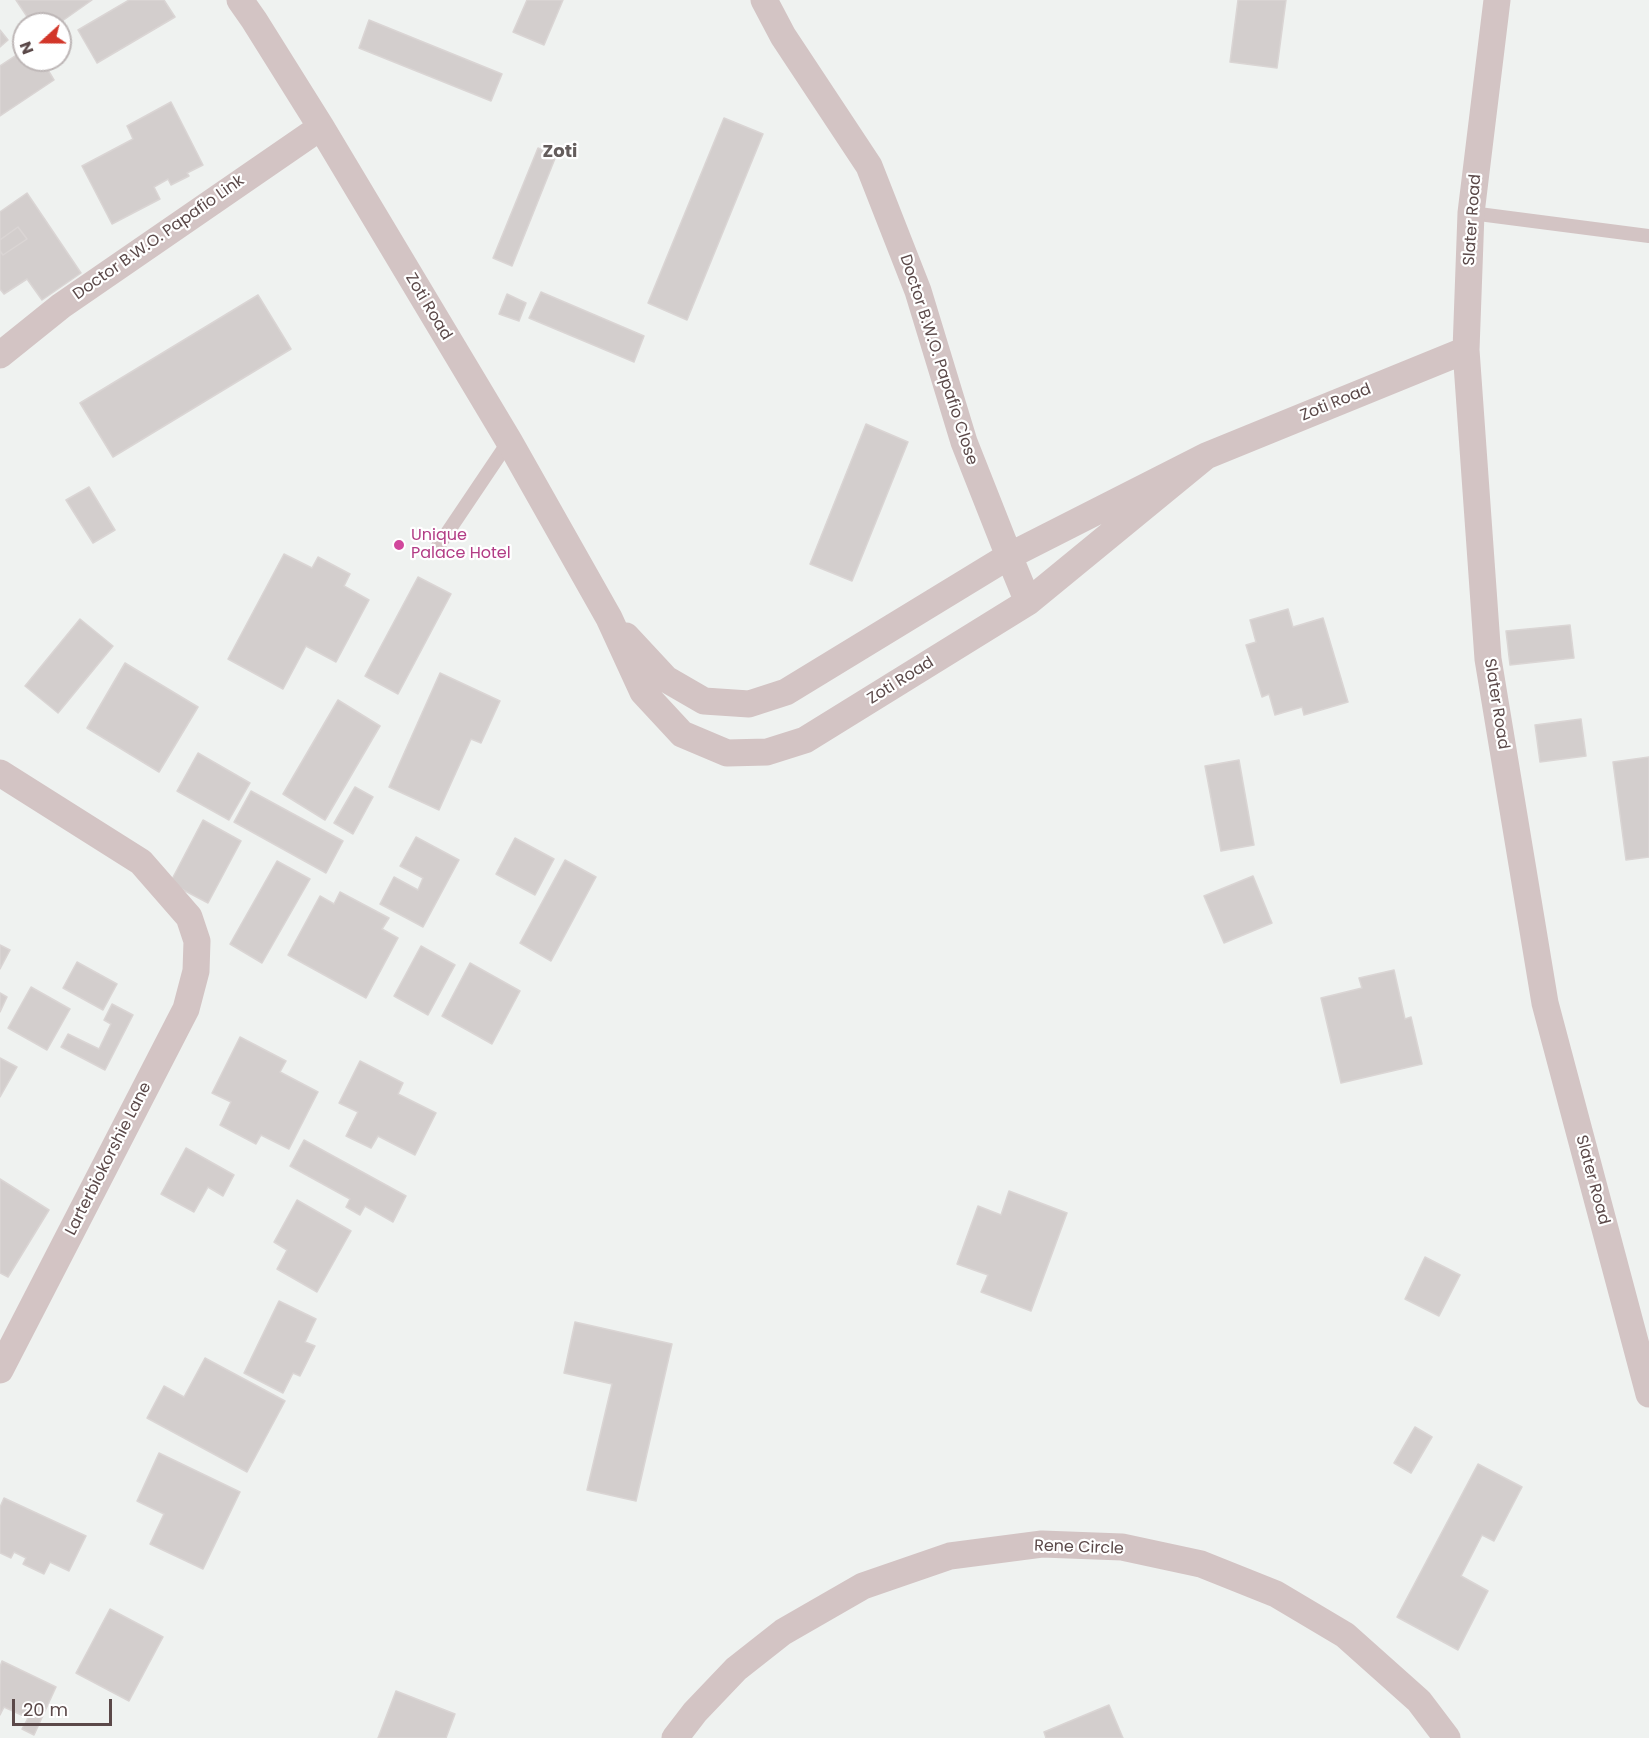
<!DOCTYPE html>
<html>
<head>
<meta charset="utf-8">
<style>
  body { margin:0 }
  #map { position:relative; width:1649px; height:1738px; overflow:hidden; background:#eff2f0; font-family:Poppins,sans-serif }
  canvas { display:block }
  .north { position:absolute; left:12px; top:12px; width:60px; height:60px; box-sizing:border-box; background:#fff; border:2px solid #bdb6b6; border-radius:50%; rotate:249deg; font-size:16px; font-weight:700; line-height:24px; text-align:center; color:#5b4949 }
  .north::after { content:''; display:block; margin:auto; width:21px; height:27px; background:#d23629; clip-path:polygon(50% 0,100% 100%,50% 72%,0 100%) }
  .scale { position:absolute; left:12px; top:1699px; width:100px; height:27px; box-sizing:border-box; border:3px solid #5b4949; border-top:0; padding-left:8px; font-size:18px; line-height:21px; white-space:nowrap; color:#5b4949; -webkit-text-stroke:4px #fff; paint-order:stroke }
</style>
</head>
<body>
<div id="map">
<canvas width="1649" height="1738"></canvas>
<div class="north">N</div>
<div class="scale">20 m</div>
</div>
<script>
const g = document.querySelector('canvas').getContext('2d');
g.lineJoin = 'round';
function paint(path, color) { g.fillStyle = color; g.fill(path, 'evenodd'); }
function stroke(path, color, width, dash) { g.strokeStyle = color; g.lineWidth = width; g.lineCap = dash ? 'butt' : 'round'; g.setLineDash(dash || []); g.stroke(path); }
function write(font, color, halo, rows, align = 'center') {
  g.font = font + ' Poppins,sans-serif'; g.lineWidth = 4.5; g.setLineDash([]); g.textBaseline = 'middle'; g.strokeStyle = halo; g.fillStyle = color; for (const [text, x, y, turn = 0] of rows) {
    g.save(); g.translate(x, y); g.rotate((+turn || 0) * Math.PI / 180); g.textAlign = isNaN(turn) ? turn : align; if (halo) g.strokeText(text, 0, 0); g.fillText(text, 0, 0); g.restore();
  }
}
const building = new Path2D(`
  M 16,0 L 92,0 L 58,24 L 32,24 Z
  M 129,0 L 164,0 L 175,17 L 97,63 L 78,30 Z
  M 527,0 L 563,0 L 544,45 L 513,32 Z
  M 1238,0 L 1286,0 L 1277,68 L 1230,62 Z
  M 369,20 L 502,74 L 491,101 L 359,48 Z
  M 0,30 L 8,40 L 0,47 Z
  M 24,50 L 24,60 L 42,60 L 54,80 L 0,116 L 0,66 Z
  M 171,102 L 203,165 L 187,173 L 189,176 L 171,185 L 168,179 L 154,187 L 160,199 L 112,224 L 82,166 L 133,139 L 127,126 Z
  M 724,118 L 763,134 L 687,320 L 648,303 Z
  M 538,148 L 556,156 L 512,266 L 493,258 Z
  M 27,193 L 81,273 L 42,300 L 27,279 L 4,294 L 0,289 L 0,251 L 3,255 L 27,239 L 18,227 L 0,240 L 0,212 Z
  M 18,227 L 27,239 L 3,255 L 0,251 L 0,240 Z
  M 541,292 L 644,336 L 634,362 L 529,318 Z
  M 507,294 L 526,303 L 519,321 L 499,314 Z
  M 258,295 L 291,349 L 113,457 L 80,403 Z
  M 866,424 L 908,442 L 852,581 L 810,564 Z
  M 89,487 L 115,530 L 93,543 L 66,500 Z
  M 284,554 L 312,568 L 318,557 L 350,574 L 344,586 L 369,600 L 336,662 L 306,646 L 283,689 L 228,659 Z
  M 418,577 L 451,594 L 398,694 L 365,676 Z
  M 1288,609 L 1293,627 L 1323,618 L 1348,702 L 1304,715 L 1302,707 L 1275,715 L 1269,694 L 1262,697 L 1246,645 L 1256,642 L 1250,620 Z
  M 80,619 L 113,646 L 58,713 L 25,686 Z
  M 1570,625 L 1574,658 L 1510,665 L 1506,631 Z
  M 125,663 L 198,707 L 159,772 L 87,728 Z
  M 440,673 L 500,701 L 481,743 L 471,739 L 439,810 L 389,787 Z
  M 338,700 L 380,726 L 325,820 L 283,794 Z
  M 1581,719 L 1586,756 L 1540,762 L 1535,725 Z
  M 198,753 L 250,783 L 229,820 L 177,791 Z
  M 1649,757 L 1649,857 L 1626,860 L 1613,762 Z
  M 1239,760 L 1254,845 L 1221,851 L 1205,766 Z
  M 355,787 L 373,797 L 353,834 L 334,823 Z
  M 251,791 L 343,841 L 326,873 L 234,822 Z
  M 203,820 L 241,841 L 208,903 L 170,883 Z
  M 416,837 L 459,860 L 423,927 L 380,904 L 394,877 L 418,890 L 423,878 L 400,866 Z
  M 515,838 L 554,859 L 535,895 L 496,874 Z
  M 565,860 L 596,877 L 551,961 L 520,943 Z
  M 277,861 L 310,879 L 262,963 L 230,944 Z
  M 1253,876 L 1272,923 L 1224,943 L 1204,896 Z
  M 340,892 L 389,918 L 382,929 L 398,938 L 366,998 L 288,955 L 320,896 L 334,904 Z
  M 0,945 L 10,950 L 0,969 Z
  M 421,946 L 455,965 L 428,1015 L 394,996 Z
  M 77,962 L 117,984 L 103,1010 L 63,988 Z
  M 470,963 L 520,991 L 492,1044 L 442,1016 Z
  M 1394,970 L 1405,1019 L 1411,1017 L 1422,1064 L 1341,1083 L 1321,998 L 1362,988 L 1359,978 Z
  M 31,987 L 70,1009 L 47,1050 L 8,1028 Z
  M 0,993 L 7,997 L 0,1012 Z
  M 112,1004 L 133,1015 L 105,1070 L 61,1047 L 68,1034 L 99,1049 L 111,1024 L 104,1020 Z
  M 240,1037 L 286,1061 L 280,1072 L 318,1092 L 289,1149 L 261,1135 L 256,1144 L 220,1125 L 231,1102 L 212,1093 Z
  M 0,1058 L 17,1067 L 0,1097 Z
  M 360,1061 L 403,1083 L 398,1094 L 436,1113 L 415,1155 L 378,1136 L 371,1148 L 346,1136 L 358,1112 L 339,1103 Z
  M 304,1140 L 406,1196 L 393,1222 L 365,1206 L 360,1215 L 346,1207 L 350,1199 L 290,1166 Z
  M 186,1148 L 234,1175 L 223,1196 L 208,1187 L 194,1212 L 161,1194 Z
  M 0,1179 L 49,1210 L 8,1277 L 0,1273 Z
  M 1009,1191 L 1067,1213 L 1031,1311 L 981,1292 L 988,1275 L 957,1264 L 978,1206 L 1001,1215 Z
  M 297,1200 L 351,1231 L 317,1292 L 277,1269 L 287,1250 L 274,1242 Z
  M 1425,1257 L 1460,1275 L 1439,1316 L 1405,1299 Z
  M 279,1301 L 316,1319 L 305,1342 L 315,1346 L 300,1376 L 293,1373 L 283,1393 L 244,1373 Z
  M 575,1322 L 672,1344 L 636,1501 L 587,1490 L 612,1384 L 564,1373 Z
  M 205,1358 L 285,1401 L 247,1472 L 147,1418 L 164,1386 L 184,1397 Z
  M 1415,1427 L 1432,1437 L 1411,1473 L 1394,1463 Z
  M 159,1453 L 240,1492 L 203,1569 L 150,1544 L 164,1514 L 137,1501 Z
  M 1478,1464 L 1522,1487 L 1494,1541 L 1482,1535 L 1461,1576 L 1488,1591 L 1458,1650 L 1397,1617 Z
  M 4,1498 L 86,1536 L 69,1571 L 50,1562 L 44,1574 L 23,1564 L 26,1558 L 14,1552 L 11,1558 L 0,1553 L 0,1507 Z
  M 110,1609 L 163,1637 L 129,1701 L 76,1673 Z
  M 2,1661 L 56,1687 L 34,1735 L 22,1729 L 28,1718 L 4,1707 L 0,1715 L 0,1667 Z
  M 396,1691 L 455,1714 L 446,1738 L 378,1738 Z
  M 1109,1705 L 1123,1738 L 1046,1738 L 1044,1732 Z`);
const service = new Path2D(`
  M 1471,213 L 1649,236
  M 435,551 L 509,441`);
const minor = new Path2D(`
  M 240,0 L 254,20 L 321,127 L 509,441 L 609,618 L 643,692 L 682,734 L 727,753 L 767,752 L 805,740 L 1028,602 L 1206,456
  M 764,0 L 783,36 L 869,166 L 918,291 L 964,442 L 1009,556 L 1028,602
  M 1497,0 L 1471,213 L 1466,350 L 1488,659 L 1545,1003 L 1649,1394
  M 0,355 L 61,306 L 321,127
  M 626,636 L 666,679 L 704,701 L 749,704 L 786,692 L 1009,556 L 1206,456 L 1466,350
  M 0,773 L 141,862 L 189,917 L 197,941 L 196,971 L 186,1009 L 0,1370
  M 675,1738 L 695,1712 L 736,1669 L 783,1632 L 863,1586 L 950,1556 L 1042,1544 L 1122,1547 L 1201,1564 L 1276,1594 L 1345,1635 L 1419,1701 L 1447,1738`);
const markers = [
  [399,545,6,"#d1479c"]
];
const streetNames = [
  ["Slater Road",1473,220,-86],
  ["Doctor B.W.O. Papafio Link",159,238,-35],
  ["Zoti Road",428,307,59],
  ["Doctor B.W.O. Papafio Close",938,360,72],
  ["Zoti Road",1336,403,-22],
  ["Zoti Road",901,681,-32],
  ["Slater Road",1496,704,81],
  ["Larterbiokorshie Lane",109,1159,-63],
  ["Slater Road",1592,1180,75],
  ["Rene Circle",1079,1548,2]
];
const hotelNames = [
  ["Unique",411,536],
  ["Palace Hotel",411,554]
];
const neighbourhoodNames = [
  ["Zoti",560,152]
];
paint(building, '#d3cecd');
stroke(building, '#dad5d4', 1.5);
stroke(service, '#d3c4c4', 14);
stroke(minor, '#d3c4c4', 27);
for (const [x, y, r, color] of markers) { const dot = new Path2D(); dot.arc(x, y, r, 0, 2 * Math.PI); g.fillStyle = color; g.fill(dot); stroke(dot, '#fff', 2); }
write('16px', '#5b4949', '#fff', streetNames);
write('16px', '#b23c85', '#fff', hotelNames, 'left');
write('bold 18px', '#645d5c', '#fff', neighbourhoodNames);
</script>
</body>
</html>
